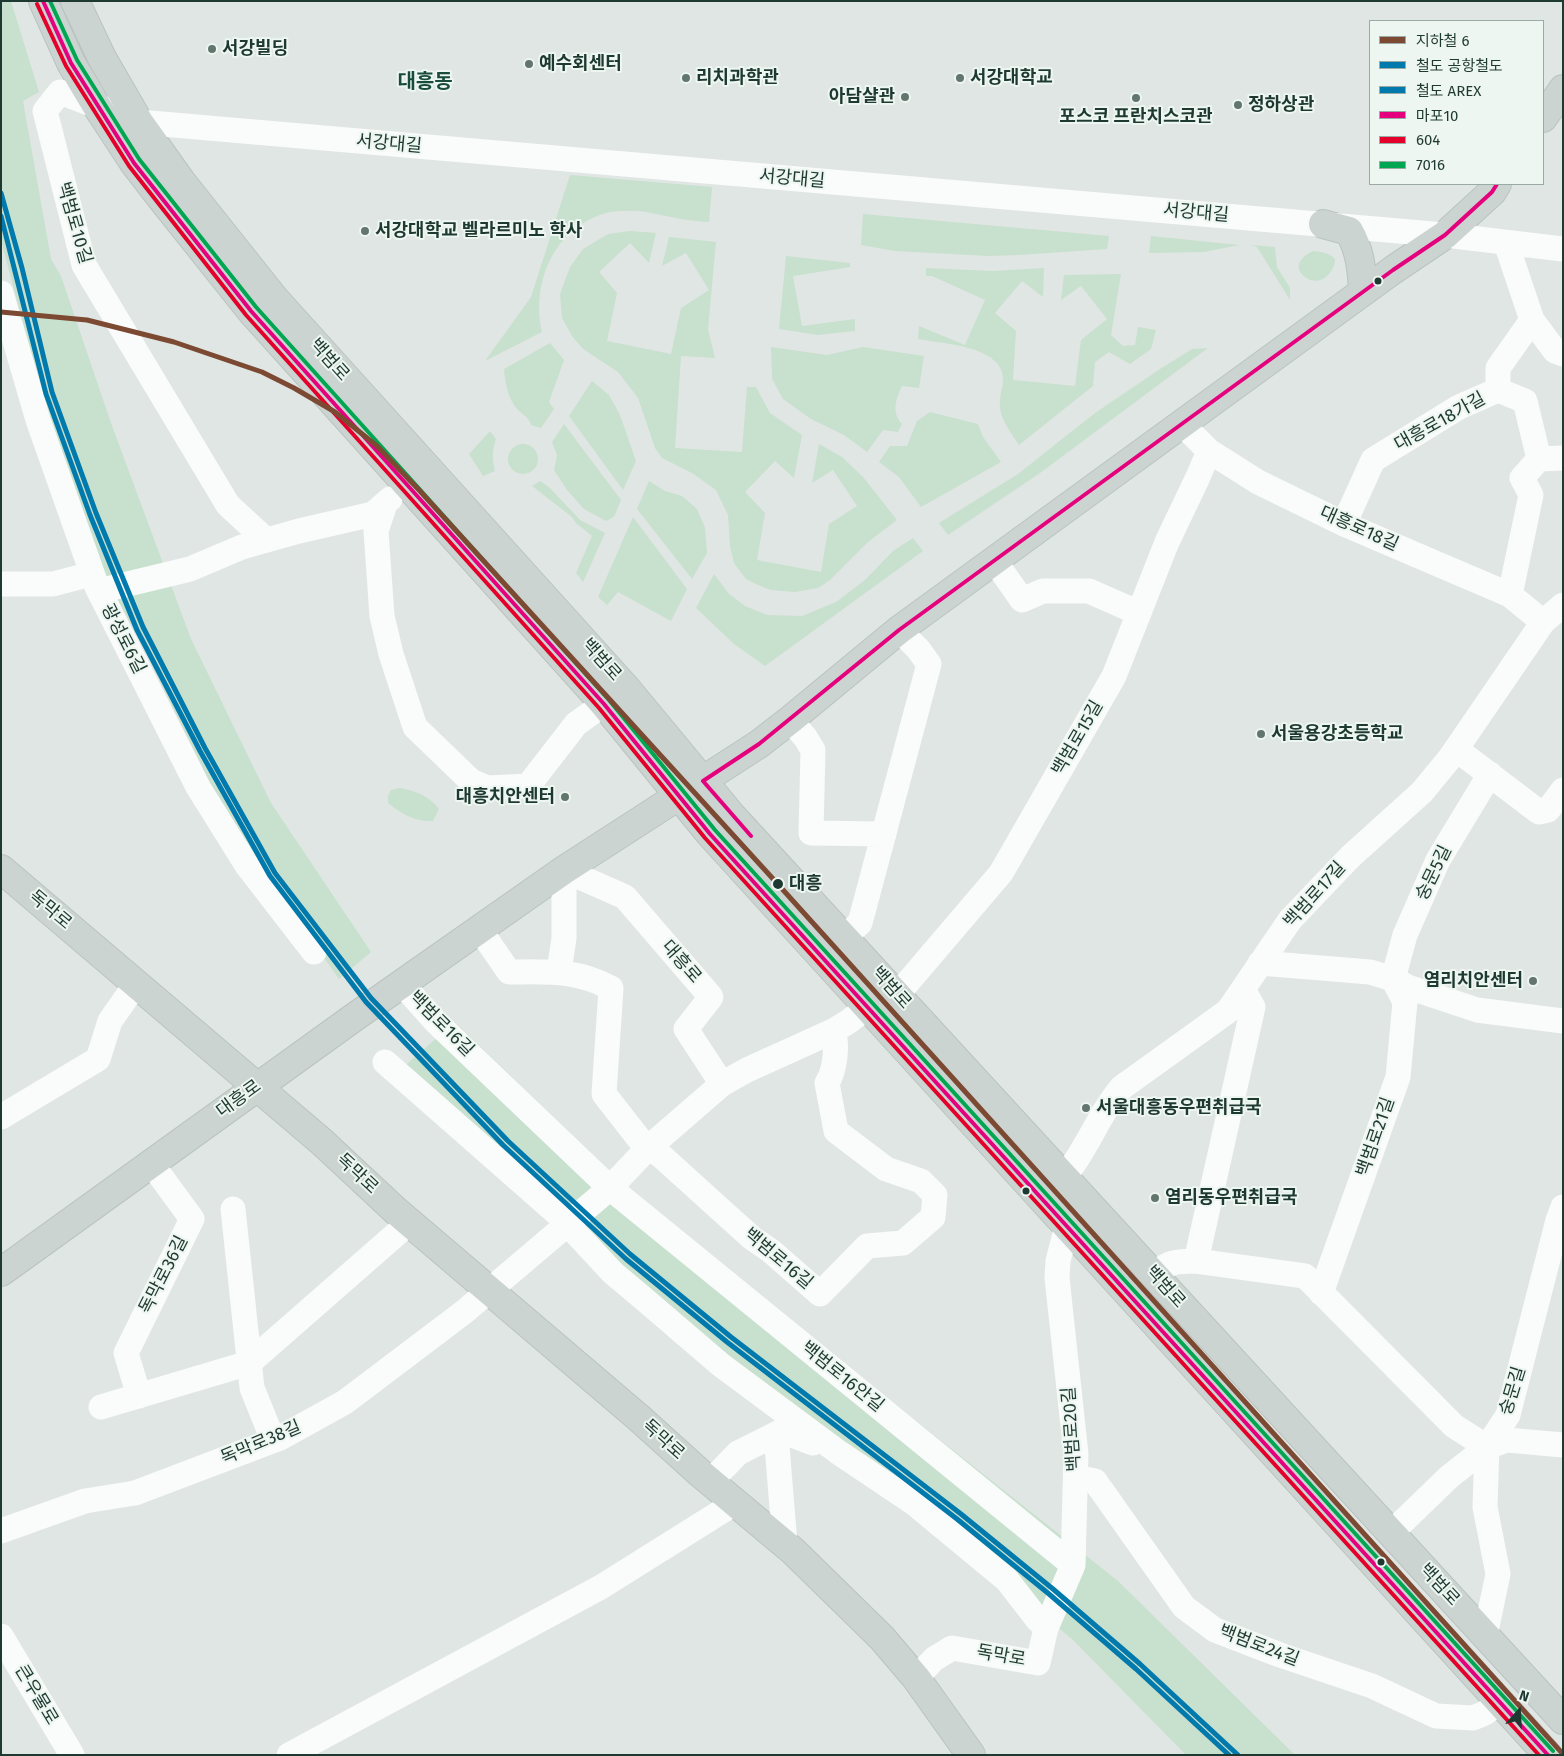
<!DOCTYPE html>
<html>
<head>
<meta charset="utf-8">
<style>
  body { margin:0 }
  #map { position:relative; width:1564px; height:1756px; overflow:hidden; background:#e0e6e3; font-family:"Fira Sans","Noto Sans KR",sans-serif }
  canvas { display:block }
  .frame { position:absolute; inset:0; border:2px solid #1e3931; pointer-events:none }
  .legend { position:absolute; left:1369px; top:20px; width:175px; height:165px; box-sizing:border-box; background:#edf6f1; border:1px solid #9aaaa4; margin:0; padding:6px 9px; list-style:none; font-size:15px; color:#1e3931 }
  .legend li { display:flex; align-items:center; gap:10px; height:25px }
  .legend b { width:25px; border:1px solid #9aaaa4 }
  .north { position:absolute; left:1494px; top:1686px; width:50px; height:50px; -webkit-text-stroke:4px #edf6f1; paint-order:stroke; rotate:19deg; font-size:14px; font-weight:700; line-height:20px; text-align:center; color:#1e3931 }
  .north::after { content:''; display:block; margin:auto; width:18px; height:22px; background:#1e3931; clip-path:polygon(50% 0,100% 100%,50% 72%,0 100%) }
</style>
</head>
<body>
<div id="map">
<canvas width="1564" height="1756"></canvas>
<div class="frame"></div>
<ul class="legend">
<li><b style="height:6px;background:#7c4932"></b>지하철 6</li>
<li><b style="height:6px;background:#0079ac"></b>철도 공항철도</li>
<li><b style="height:6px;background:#0079ac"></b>철도 AREX</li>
<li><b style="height:6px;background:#e5007d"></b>마포10</li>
<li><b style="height:6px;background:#e4002b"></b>604</li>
<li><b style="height:6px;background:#00a651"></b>7016</li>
</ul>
<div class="north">N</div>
</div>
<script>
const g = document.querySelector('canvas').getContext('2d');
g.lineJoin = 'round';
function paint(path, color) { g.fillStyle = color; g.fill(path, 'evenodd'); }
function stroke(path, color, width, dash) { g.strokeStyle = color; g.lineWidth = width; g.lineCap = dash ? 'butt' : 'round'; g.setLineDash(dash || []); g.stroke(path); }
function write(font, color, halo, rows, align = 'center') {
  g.font = font + ' "Fira Sans","Noto Sans KR",sans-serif'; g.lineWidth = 4; g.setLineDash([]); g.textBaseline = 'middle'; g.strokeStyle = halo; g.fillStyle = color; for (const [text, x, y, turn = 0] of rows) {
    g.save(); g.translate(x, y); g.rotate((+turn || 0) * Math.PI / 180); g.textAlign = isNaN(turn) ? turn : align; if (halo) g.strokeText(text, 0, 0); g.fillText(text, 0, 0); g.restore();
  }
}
const green = new Path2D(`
  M 1,1 L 11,1 L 39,92 L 23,101 L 51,259 L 61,276 L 111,423 L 191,639 L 271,803 L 371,952 L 339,979 L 229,822 L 149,659 L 101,568 L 42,397 L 1,240 Z
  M 570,175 L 712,187 L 709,222 C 696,221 684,220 671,217 C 658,215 643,210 629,211 C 622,211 613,211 606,213 C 554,228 531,282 542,332 L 485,361 L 531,297 Z
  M 863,214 L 1109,236 L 1107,249 L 1019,255 L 988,256 L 895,251 L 861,245 Z
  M 630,231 L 656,233 L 649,263 L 630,243 L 599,272 L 617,293 L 607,341 L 671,354 L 681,308 L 709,290 L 686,253 L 662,266 L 669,237 L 716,242 L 708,329 L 715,358 L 681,356 L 675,448 L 742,452 L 747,387 L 756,387 L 770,413 L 802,435 L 794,478 L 775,461 L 745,492 L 765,513 L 757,560 L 821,572 L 829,524 L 857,506 L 833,470 L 812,483 L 819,444 L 842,457 L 863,477 L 897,520 L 868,542 L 830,580 L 818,588 L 795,592 L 771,590 L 758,585 L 746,579 L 734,563 L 730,546 L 728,515 L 716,490 L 692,473 L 662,458 L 655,448 L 638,398 L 618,372 L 583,349 L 572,336 L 562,318 L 560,294 L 570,267 L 583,249 L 608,234 Z
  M 1151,236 L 1239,245 L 1204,252 L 1149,253 Z
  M 1251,245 L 1275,247 L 1277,267 L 1290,288 L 1290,300 L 1257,247 Z
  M 1314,251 C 1323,252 1329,253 1335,259 C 1335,273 1319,288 1305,277 C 1292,267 1302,255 1314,251 Z
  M 786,256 L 850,263 L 850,267 L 793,276 L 802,326 L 855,319 L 855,331 L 818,335 L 779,329 Z
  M 926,268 L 992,271 L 1044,268 L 1043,297 L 1022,281 L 995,313 L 1016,331 L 1013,380 L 1075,386 L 1081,340 L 1107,319 L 1081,286 L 1061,300 L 1064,275 L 1121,274 L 1111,335 L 1123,346 L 1135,345 L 1138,327 L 1156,330 L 1151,349 L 1130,364 L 1109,352 L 1095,362 L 1093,386 L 1019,445 C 1010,431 998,417 1000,400 C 1000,394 1003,387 1003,381 C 1005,346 944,344 918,339 L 919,326 L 965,345 L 985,300 L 932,276 L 926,276 Z
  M 550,343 L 564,360 L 549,402 L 554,409 L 541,428 L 531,425 C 529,417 524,416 518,410 C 508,399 505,383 504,369 Z
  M 771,347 L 827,355 L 863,347 L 924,356 L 919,388 L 902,386 C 896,399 891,412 902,424 L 898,432 L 883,430 L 867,452 L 844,435 L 811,419 L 783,399 L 772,379 Z
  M 1208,348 L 1040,473 L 948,535 L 939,523 L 1018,474 L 1095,413 L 1160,369 L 1192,349 Z
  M 592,381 L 609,395 L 620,415 L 636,461 L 623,490 L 569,416 Z
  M 930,412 L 978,424 L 983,437 L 1001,462 L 921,507 L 899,477 L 879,462 L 890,446 L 907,446 L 917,421 Z
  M 564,424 L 621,500 L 614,517 L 606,521 L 584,509 L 567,490 L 554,470 L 557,455 L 552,442 Z
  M 490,431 L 496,439 C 492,450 492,460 495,471 L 483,476 L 469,454 Z
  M508 459a15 15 0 1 1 30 0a15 15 0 1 1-30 0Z
  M 540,481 L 549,487 L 580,520 L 605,533 L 583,582 L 576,573 L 592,536 L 576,523 L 572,517 L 532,486 Z
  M 649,481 L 665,491 L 682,496 L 697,509 L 705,528 L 707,553 L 692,579 L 637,509 Z
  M 633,517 L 687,589 L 671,621 L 618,592 L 607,605 L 598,597 Z
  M 913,538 L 923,551 L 765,666 L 734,644 L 696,608 L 714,574 L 729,594 L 745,606 L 767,615 L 802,616 L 836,602 L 865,580 L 893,551 Z
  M 400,788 C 416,791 429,796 439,809 L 433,821 C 415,822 402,814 388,803 L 388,796 L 391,790 Z
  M 455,1022 L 654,1213 L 1118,1581 L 1295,1755 L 1186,1755 L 1072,1639 L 619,1271 L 399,1071 Z`);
const minor = new Path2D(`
  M 1506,243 L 1532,320 L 1555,351 L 1563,354
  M 1,293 L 38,420 L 97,587 L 198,787 L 246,864 L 314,952
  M 1498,390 L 1525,401 L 1539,459 L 1522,478 L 1531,495 L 1510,595
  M 1182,424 L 1209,451 L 1258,482 L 1344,524 L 1510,595 L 1543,622
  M 1539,459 L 1563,458
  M 385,504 L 376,531 L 382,616 L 391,654 L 415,727 L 471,781 L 487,788 L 528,786 L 576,724 L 619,693
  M 1344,524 L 1373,460 L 1459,407 L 1498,390 L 1498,368 L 1532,320
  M 266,540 L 228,505 L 84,265 L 45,111 L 60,92 L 139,122 L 1445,235 L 1563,249
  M 994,560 L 1022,600 L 1043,591 L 1089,591 L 1139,613
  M 1,584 L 53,584 L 91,574
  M 99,591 L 190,569 L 242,547 L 299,531 L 373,514 L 390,499
  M 790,720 L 805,737 L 813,750 L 811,833 L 884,834
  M 1456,749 L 1539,812 L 1548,810 L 1563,790
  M 480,930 L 509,972 C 548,972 575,969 611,988 L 604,1094 L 647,1149 L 659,1154 L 752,1238 L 771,1251 L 820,1294 L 867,1246 L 903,1243 L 933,1217 L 935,1195 L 921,1181 L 886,1169 L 836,1131 L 827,1083 C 835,1071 838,1044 833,1031
  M 844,937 L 860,923 L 929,664 L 918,649 L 899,630
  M 1260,963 L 1370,972 L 1393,979 L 1408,987 L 1477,1010 L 1563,1021
  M 559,971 L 564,938 L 564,870 L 625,897 L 711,997 L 686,1029 L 722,1084
  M 1393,979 L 1405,935 L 1438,860 L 1490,774
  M 402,984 L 436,1022 L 610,1188 L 1073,1565
  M 897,995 L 1001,873 L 1114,676 L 1167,542 L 1198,477 L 1209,451
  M 385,1062 L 558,1214 L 613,1273 L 644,1299 L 721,1365 L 838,1452 L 914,1503 L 1007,1580 L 1038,1620 L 1046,1628
  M 1,1117 L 98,1059 L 110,1021 L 136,984
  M 1064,1177 C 1087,1150 1098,1115 1121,1088 L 1228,1011 L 1290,920 L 1350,857 L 1422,792 L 1450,758 L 1543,622 L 1563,605
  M 233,1209 L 252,1388 L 273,1440
  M 1196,1261 L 1253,1007 L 1243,989
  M 1153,1274 C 1170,1262 1175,1261 1196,1261 L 1305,1276 L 1454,1426 L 1487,1447
  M 1321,1293 L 1398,1077 L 1405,1002 L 1393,979
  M 139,1396 L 126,1353 L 192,1219 L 151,1163
  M 101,1407 L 249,1363 L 410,1222
  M 776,1434 L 785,1544
  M 1487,1447 L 1507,1440 L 1563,1445
  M 1076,1477 L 1095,1481 L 1184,1607 L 1215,1630 L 1280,1655 L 1372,1686 L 1436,1716 L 1473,1718 L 1485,1713 L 1500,1701
  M 710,1482 L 738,1453 L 782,1431 L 813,1443
  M 1,1531 L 85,1501 L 135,1493 L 280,1438 L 345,1402 L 464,1312 L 610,1188 L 647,1149 L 722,1084 L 747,1070 L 833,1031 L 848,1022 L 868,1007
  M 1391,1533 L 1449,1477 L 1487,1447 L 1508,1415 L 1558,1220 L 1563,1207
  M 1,1636 L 72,1755
  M 1485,1636 L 1498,1574 L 1485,1507 L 1487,1447
  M 916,1678 L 934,1659 L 952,1648 L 1038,1663 L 1046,1628 L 1073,1565 L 1076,1454 L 1057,1278 L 1058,1261 L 1067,1226
  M 289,1755 L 601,1587 L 735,1503`);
const major = new Path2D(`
  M 43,1 L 71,63 L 96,105 L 134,163 L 161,198 L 251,311 L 604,704 L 710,834 L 1548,1755
  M 75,1 L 102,58 L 139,122 L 181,181 L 274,298 L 626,688 L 732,816 L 1563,1720
  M 1543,118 L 1563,89
  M 1323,224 L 1349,231 C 1360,250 1362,270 1363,292
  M 1,869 L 322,1142 L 396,1211 L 639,1418 L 701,1474 L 793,1551 L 882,1638 L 916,1678 L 971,1755
  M 1,1272 L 356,1016 L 564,870 L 759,744 L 790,720 L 899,630 L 1393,270 L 1445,235 L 1492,192 L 1497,184`);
const bus1 = new Path2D(`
  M 43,1 L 71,63 L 134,163 L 251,311 L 604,704 L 710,834 L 1548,1755
  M 751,836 L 703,781 L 759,744 L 899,630 L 1393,270 L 1445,235 L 1492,192 L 1497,184`);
const bus2 = new Path2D(`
  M 37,4 L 66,66 L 129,166 L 246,315 L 599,708 L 705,838 L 1539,1755`);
const bus3 = new Path2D(`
  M 50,1 L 77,60 L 139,159 L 256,307 L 609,700 L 715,830 L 1553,1751`);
const rail1 = new Path2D(`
  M 1,193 L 22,268 L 52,392 L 96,513 L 143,627 L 205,748 L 275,873 L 371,998 L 508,1141 L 630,1254 L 731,1337 L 961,1514 L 1053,1589 L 1140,1664 L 1238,1755`);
const rail2 = new Path2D(`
  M 1,216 L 46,394 L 90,515 L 137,630 L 200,751 L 270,876 L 366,1002 L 503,1145 L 626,1259 L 727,1342 L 957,1519 L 1049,1594 L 1136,1669 L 1229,1755`);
const metro1 = new Path2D(`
  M 1,312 L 87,320 L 174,342 L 262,372 L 294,388 L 335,412 L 377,446 L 419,490 L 775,881 L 1563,1754`);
const markers = [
  [212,49,5,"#62766f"],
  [529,64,5,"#62766f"],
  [686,78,5,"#62766f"],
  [960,78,5,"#62766f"],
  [905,97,5,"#62766f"],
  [1136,98,5,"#62766f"],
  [1238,105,5,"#62766f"],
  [365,231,5,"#62766f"],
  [1378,281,4.5,"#1e3931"],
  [1261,734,5,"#62766f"],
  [565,797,5,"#62766f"],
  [778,884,6,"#1e3931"],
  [1533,981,5,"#62766f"],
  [1086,1108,5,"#62766f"],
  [1026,1191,4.5,"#1e3931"],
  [1155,1198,5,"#62766f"],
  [1381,1562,4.5,"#1e3931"]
];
const poiNames = [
  ["서강빌딩",222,49],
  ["예수회센터",539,64],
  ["리치과학관",696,78],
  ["서강대학교",970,78],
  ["아담샬관",895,97,"right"],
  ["정하상관",1248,105],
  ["포스코 프란치스코관",1136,117,"center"],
  ["서강대학교 벨라르미노 학사",375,231],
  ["서울용강초등학교",1271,734],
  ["대흥치안센터",555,797,"right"],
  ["염리치안센터",1523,981,"right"],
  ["서울대흥동우편취급국",1096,1108],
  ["염리동우편취급국",1165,1198]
];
const streetNames = [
  ["서강대길",389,144,5],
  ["서강대길",792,179,5],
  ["서강대길",1196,213,5],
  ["백범로10길",74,223,74],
  ["백범로",329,360,48],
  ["대흥로18가길",1440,422,-29],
  ["대흥로18길",1359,529,24],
  ["광성로6길",123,639,63],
  ["백범로",601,660,48],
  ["백범로15길",1078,738,-60],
  ["숭문5길",1434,873,-64],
  ["백범로17길",1315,895,-48],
  ["독막로",50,910,40],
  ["대흥로",681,962,49],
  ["백범로",891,988,48],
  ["백범로16길",441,1024,45],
  ["대흥로",239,1099,-36],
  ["백범로21길",1376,1137,-71],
  ["독막로",357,1174,43],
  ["백범로16길",778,1259,40],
  ["독막로36길",164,1275,-63],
  ["백범로",1165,1287,48],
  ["백범로16안길",842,1377,39],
  ["숭문길",1513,1391,-73],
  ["백범로20길",1072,1429,-94],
  ["독막로",663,1440,42],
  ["독막로38길",261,1443,-23],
  ["백범로",1439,1585,47],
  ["백범로24길",1259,1646,21],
  ["독막로",1001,1656,10],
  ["큰우물로",36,1695,59]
];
const stopNames = [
  ["대흥",789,884]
];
const quarterNames = [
  ["대흥동",425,82]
];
paint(green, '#c8e0ce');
stroke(major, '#bac3c0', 30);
stroke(minor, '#fafbfb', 25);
stroke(major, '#cbd4d1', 28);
stroke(bus1, '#e5007d', 4);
stroke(bus2, '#e4002b', 4);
stroke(bus3, '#00a651', 4);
stroke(rail1, '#0079ac', 5);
stroke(rail2, '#0079ac', 5);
stroke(metro1, '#7c4932', 5);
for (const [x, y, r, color] of markers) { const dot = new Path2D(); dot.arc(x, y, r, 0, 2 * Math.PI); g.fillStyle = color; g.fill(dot); stroke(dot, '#edf6f1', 2); }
write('bold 18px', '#1e3931', '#edf6f1', poiNames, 'left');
write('18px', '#1e3931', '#edf6f1', streetNames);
write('bold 18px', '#1e3931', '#edf6f1', stopNames, 'left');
write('bold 20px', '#194c3d', '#edf6f1', quarterNames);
</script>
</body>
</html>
